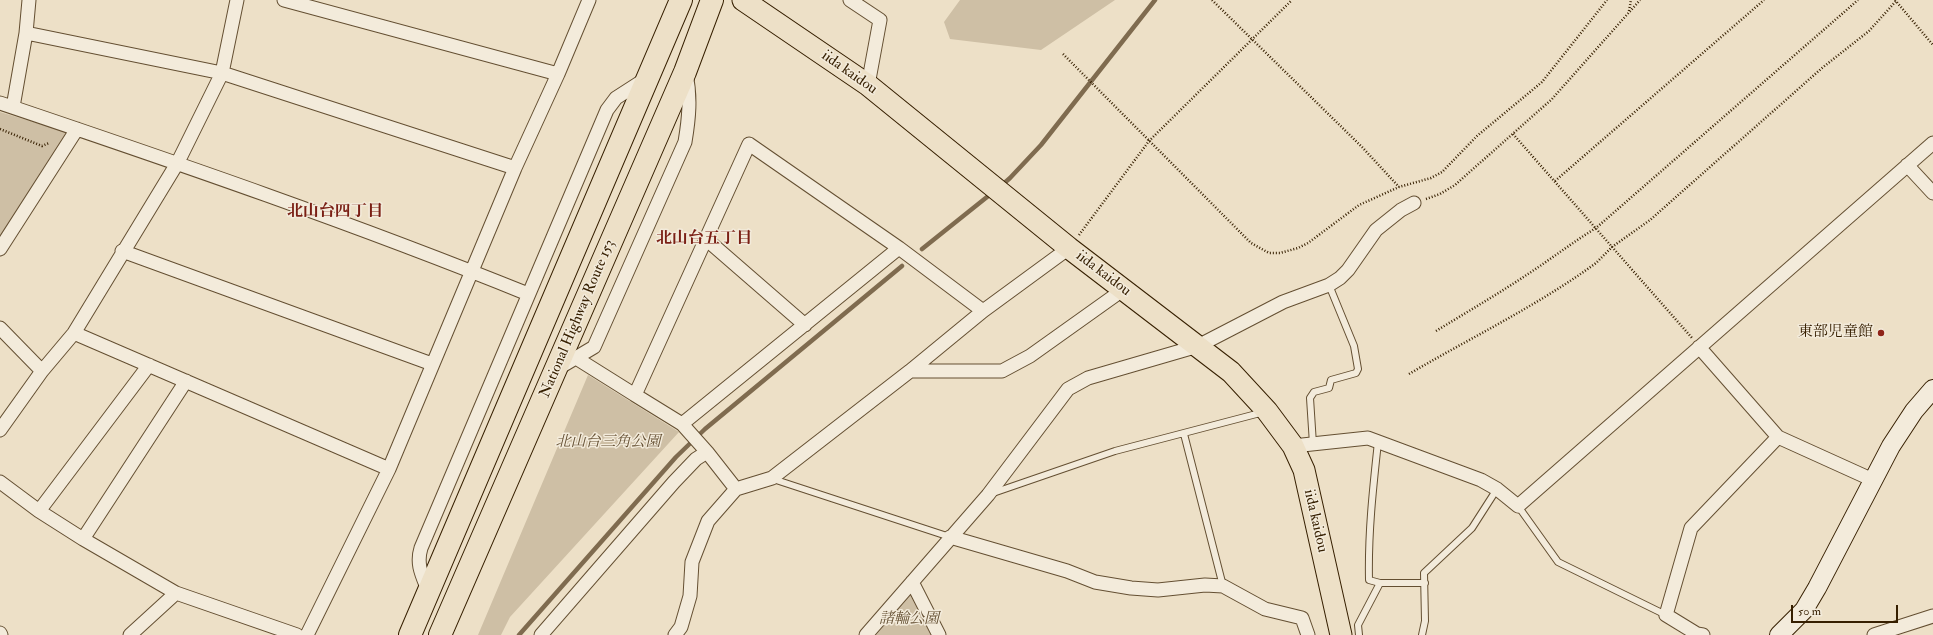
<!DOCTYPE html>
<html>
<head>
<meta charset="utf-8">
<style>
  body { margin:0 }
  #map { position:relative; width:1933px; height:635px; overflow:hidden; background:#ede0c7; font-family:"IM FELL Double Pica",serif }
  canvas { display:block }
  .scale { position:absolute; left:1791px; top:605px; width:107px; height:18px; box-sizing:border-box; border:2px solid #361f00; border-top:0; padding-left:5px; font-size:12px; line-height:14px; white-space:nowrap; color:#361f00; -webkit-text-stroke:3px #f3ebdb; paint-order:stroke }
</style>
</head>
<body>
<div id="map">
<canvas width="1933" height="635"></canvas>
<div class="scale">50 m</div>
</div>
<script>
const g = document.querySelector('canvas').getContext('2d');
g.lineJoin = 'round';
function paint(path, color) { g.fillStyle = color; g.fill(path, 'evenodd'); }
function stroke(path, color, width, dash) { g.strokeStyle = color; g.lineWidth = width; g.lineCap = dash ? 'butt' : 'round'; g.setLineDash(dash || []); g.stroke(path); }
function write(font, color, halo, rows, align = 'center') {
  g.font = font + ' "IM FELL Double Pica","Noto Serif JP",serif'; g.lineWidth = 3; g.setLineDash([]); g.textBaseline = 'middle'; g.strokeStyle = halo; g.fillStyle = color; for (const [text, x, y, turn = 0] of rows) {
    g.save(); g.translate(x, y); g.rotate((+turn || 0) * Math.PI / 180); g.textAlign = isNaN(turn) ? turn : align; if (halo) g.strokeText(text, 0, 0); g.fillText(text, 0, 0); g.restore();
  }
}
const green = new Path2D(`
  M 960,0 L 1115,0 L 1041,50 L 950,39 L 944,22 Z
  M 0,112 L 67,132 L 0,241 Z
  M 588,375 L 679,432 L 510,617 L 501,635 L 478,635 Z
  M 912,591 L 934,635 L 876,635 Z`);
const stream = new Path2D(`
  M 1001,186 L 1010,178 L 1041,145 L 1155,0
  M 922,249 L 992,193
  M 519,635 L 676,457 L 705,429 L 902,266`);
const path = new Path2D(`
  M 1212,0 L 1362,147 L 1399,187
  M 1895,0 L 1933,45
  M 1629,11 L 1631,0
  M 1063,54 L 1251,243 L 1269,253 L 1280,253 L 1298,248 L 1308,243 L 1359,205 L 1399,187 L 1431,178 L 1442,172 L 1477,136 L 1542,82 L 1607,0
  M 0,129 L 42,146 L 49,143
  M 1513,134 L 1692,338
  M 1555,181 L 1764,0
  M 1426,199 L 1440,194 L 1455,185 L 1552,99 L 1640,0
  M 1079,235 L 1149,141 L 1292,0
  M 1436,331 C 1467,312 1498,294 1528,274 C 1551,259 1573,242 1596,228 L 1858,0
  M 1409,374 C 1472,337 1537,306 1596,263 L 1612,247 L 1650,220 L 1822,68 L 1869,31 L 1897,0`);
const lane = new Path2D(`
  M 1184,434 L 1223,586
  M 1378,442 C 1373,488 1368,533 1369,580 L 1380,583
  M 1313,444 L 1310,398 L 1314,392 L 1329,388 L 1331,380 L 1356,373 L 1358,369 L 1354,346 L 1329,285
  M 773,479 L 950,537
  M 993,493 L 1115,451 L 1264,412
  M 1518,506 L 1558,562 L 1666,615
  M 1359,635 L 1358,625 L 1380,583 L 1425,583
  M 1422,635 L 1425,621 L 1424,573 L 1472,528 L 1497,489`);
const street = new Path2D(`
  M 284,0 L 558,74
  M 850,0 L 880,20 L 868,85
  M 26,33 L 222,73 L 515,168
  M 0,103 C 178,163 355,224 528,294
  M 13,107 L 26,33 L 29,0
  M 1907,165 L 1933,193
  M 706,239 L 805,325
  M 0,249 L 77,129
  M 122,251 L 432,364
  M 0,328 L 42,371
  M 74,333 L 389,469
  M 1699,347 L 1778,437 L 1873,480
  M 576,358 L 635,395
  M 557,369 L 594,347 L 685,142 C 689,118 691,97 686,74
  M 910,371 L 1002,371 L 1030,356 L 1124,289
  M 682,424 L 899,248
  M 0,430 L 42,371 L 74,333 L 178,162 L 222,73 L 237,0
  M 1293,446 L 1368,438 L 1481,480 L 1497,489 L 1518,506 L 1933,143
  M 0,482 L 39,511 L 83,539 L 176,593 L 297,635
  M 736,489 L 707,452 L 682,424 L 635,395 L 749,144 L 899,248 L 983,311
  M 39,511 L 149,365
  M 950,537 L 1067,571 L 1095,582 L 1131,588 L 1158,590 L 1205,585 L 1223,586 L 1265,609 L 1302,618 L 1308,635
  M 83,539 L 186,381
  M 912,582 L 939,635
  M 428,590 C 422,575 416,564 421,548 L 607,110 L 616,98 L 647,78
  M 0,633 L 1,635
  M 130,635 L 176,593
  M 307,635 L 389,469 L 515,168 L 558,74 L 589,0
  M 541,635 L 674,482 L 696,459 L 707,452
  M 675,635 L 681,627 L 690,596 L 692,562 L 708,521 L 736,489 L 772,478 L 910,371 L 983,311 L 1069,248
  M 866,635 L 988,495 L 1068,389 L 1088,378 L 1198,346 L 1283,302 L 1329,285 L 1340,278 L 1348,270 L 1376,230 L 1401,210 L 1414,203
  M 1703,635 L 1697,634 L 1666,615 L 1691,528 L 1778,437
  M 1874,635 L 1933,616`);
const secondary = new Path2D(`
  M 1779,635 L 1804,610 L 1817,588 L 1891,446 L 1914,411 L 1933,389`);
const primary = new Path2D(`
  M 743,0 L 868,85 L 1069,248 L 1231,372 L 1267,411 L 1293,446 L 1304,470 L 1341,635`);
const highway = new Path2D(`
  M 410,635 L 681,0
  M 440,635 L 685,72 L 712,0`);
const markers = [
  [1881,333,4,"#8f2418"]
];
const streetNames = [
  ["iida kaidou",849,73,35],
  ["iida kaidou",1103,274,37],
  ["National Highway Route 153",578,319,-67],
  ["iida kaidou",1315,521,77]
];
const poiNames = [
  ["東部児童館",1873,333]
];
const parkNames = [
  ["北山台三角公園",608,443],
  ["諸輪公園",909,620]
];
const neighbourhoodNames = [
  ["北山台四丁目",335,213],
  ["北山台五丁目",704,240]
];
paint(green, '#cebfa5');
stroke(stream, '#7f6b4f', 4.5);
stroke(lane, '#644f32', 8);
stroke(street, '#644f32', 15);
stroke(secondary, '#361f00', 20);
stroke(primary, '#361f00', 23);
stroke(highway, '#361f00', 24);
stroke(path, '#361f00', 2.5, [1, 2]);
stroke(lane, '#f3ebdb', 6);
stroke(street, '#f3ebdb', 13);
stroke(secondary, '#f3ebdb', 18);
stroke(primary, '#ede0c7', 21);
stroke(highway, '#ede0c7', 22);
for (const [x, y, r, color] of markers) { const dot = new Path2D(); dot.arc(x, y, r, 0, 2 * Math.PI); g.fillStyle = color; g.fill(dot); stroke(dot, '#f3ebdb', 1.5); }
write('15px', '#361f00', '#f3ebdb', streetNames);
write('15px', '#361f00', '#f3ebdb', poiNames, 'right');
write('italic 15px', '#644f32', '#f3ebdb', parkNames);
write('bold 16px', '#7a1f14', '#f3ebdb', neighbourhoodNames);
</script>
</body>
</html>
